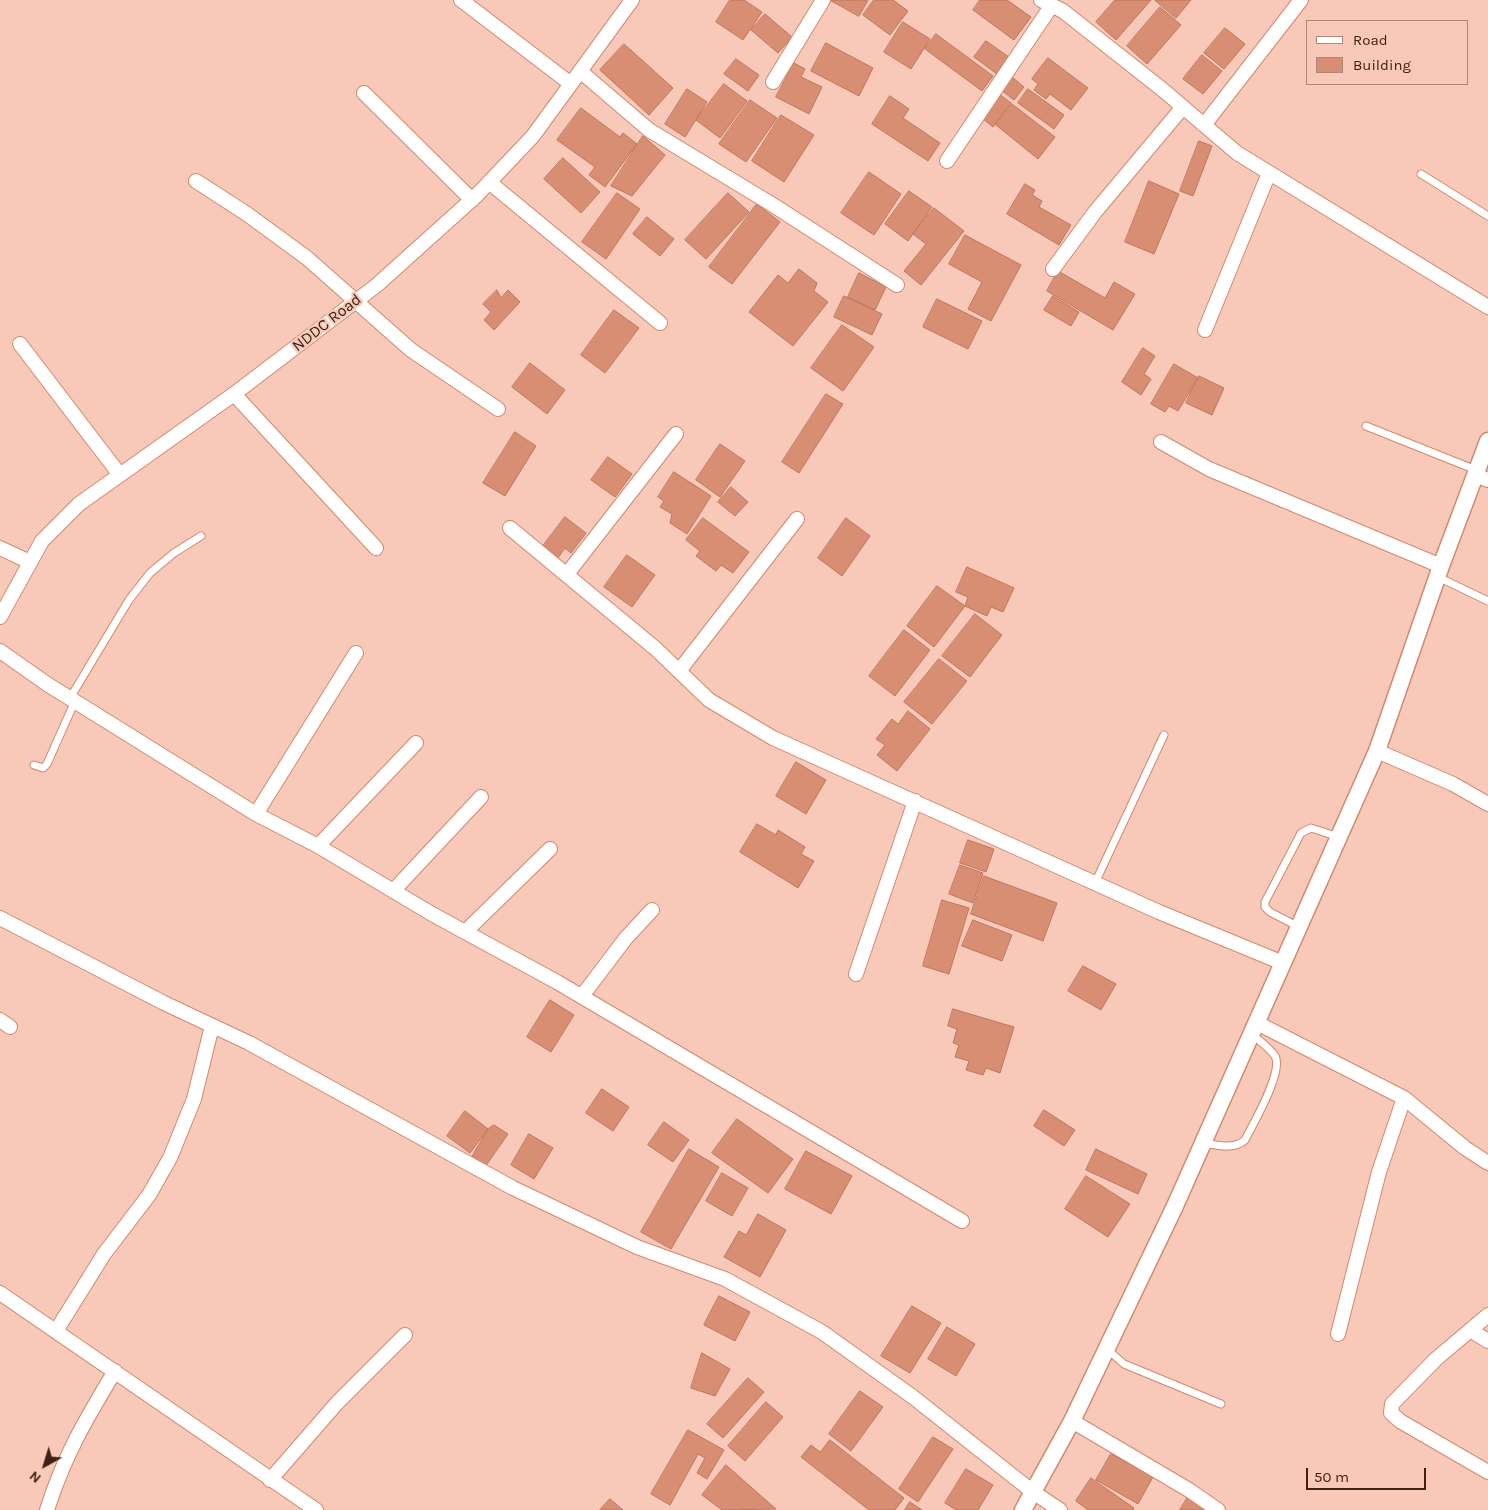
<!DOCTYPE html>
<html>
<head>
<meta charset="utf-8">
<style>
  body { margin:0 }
  #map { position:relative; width:1488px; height:1510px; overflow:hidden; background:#f8c9b8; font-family:Karla,sans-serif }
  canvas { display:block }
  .legend { position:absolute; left:1306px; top:20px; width:162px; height:65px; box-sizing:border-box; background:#f8c9b8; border:1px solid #ae8677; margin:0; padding:6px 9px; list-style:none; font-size:15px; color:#3e2116 }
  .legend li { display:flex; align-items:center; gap:10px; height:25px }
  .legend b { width:25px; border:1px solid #ae8677 }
  .north { position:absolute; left:20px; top:1440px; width:50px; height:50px; -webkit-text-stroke:4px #f8c9b8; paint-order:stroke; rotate:219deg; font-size:14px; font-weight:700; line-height:20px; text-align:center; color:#3e2116 }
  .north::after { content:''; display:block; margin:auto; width:18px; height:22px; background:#3e2116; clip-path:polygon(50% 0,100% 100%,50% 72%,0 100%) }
  .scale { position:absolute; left:1306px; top:1468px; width:120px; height:22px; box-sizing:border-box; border:2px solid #3e2116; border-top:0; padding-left:6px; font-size:15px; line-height:18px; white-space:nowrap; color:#3e2116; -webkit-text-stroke:4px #f8c9b8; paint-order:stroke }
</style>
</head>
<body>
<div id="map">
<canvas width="1488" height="1510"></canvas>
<ul class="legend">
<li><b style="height:6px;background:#fff"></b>Road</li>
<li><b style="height:14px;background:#d78e72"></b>Building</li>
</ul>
<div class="north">N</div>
<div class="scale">50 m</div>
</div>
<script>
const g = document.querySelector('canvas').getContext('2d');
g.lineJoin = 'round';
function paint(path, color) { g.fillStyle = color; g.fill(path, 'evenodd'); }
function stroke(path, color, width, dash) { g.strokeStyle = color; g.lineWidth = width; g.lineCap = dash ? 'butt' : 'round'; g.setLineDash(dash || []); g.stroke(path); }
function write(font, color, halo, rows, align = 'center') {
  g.font = font + ' Karla,sans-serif'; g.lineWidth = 4.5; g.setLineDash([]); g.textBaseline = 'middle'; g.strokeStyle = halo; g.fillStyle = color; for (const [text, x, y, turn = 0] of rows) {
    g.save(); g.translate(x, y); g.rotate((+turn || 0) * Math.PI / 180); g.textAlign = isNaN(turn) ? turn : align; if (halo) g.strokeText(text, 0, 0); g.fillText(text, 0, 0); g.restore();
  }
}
const building = new Path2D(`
  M 730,0 L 744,0 L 762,12 L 743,40 L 716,22 Z
  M 830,0 L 868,0 L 859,16 Z
  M 874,0 L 893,0 L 908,11 L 890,35 L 863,15 Z
  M 980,0 L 1007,0 L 1031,17 L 1014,40 L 973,10 Z
  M 1115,0 L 1151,0 L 1116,40 L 1096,22 Z
  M 1155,0 L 1191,0 L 1176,18 Z
  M 1160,7 L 1181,25 L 1147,64 L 1127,46 Z
  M 765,14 L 792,37 L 778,53 L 751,30 Z
  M 903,22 L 930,39 L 911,69 L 884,52 Z
  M 1225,28 L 1245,44 L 1224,69 L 1204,53 Z
  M 936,34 L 993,76 L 982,91 L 925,49 Z
  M 986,41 L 1009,57 L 997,74 L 974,57 Z
  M 826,43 L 873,68 L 859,96 L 811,71 Z
  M 624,44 L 673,88 L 649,115 L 600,70 Z
  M 1202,55 L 1222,71 L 1203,94 L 1183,79 Z
  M 1048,58 L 1088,88 L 1071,110 L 1050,94 L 1046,99 L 1034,90 L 1038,84 L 1032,79 Z
  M 736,59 L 759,75 L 748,91 L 724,74 Z
  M 794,63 L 805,69 L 801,77 L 822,87 L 809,114 L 776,97 Z
  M 1012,77 L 1024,87 L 1014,100 L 1001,90 Z
  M 724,84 L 747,101 L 720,138 L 696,120 Z
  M 687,89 L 707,102 L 685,137 L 665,124 Z
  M 1028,89 L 1064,115 L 1054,129 L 1018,103 Z
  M 999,94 L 1011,103 L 993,127 L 982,118 Z
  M 890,96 L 909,109 L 903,118 L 940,143 L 928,161 L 872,124 Z
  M 750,100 L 777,118 L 746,162 L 719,144 Z
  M 1012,104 L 1055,137 L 1038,159 L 996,125 Z
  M 581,108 L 620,137 L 623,133 L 637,144 L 605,187 L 589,175 L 595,167 L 557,140 Z
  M 781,115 L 814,135 L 784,182 L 752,161 Z
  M 643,136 L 665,155 L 632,196 L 611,186 Z
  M 1199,141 L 1212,146 L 1193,196 L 1180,191 Z
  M 563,158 L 600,192 L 581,213 L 544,179 Z
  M 869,172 L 901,194 L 874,235 L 841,213 Z
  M 1149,181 L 1179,194 L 1154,254 L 1125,242 Z
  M 1025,184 L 1035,190 L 1032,195 L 1042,201 L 1039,207 L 1071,225 L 1059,245 L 1007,214 Z
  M 909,191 L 932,207 L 908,241 L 885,224 Z
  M 617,193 L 640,209 L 606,259 L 582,242 Z
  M 728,193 L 749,212 L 706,259 L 685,240 Z
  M 757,204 L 780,222 L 732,284 L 709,267 Z
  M 934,208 L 964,231 L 921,285 L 904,271 L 926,244 L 913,234 Z
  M 647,217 L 674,239 L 660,256 L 633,234 Z
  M 965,235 L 1021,265 L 991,321 L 968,309 L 982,282 L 949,264 Z
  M 799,269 L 817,283 L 814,291 L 828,302 L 793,346 L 749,312 L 778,275 L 788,283 Z
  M 1058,271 L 1105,298 L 1114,282 L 1135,294 L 1113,330 L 1047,291 Z
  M 859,273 L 886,287 L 875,310 L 848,297 Z
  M 497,290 L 501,298 L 508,290 L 520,302 L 494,330 L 484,320 L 491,312 L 483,304 Z
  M 844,296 L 882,314 L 872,335 L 834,317 Z
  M 1053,296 L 1079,312 L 1071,326 L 1044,310 Z
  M 937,299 L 982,321 L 968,349 L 923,327 Z
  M 614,310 L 639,328 L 605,373 L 581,355 Z
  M 842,325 L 874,347 L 843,391 L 811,368 Z
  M 1143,348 L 1155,356 L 1144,374 L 1151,379 L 1141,395 L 1122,382 Z
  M 530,363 L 565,390 L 547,414 L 512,387 Z
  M 1174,364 L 1198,378 L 1178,411 L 1169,406 L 1165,412 L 1151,404 Z
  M 1199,376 L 1224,388 L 1212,415 L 1186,403 Z
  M 826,394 L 843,404 L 799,473 L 782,462 Z
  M 515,432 L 536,446 L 505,496 L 483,483 Z
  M 720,444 L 745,461 L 720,497 L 696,480 Z
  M 608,457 L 632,474 L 615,497 L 591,480 Z
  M 674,472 L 711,496 L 687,534 L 670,523 L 672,514 L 660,507 L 664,501 L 658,497 Z
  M 731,487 L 748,502 L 735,516 L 718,502 Z
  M 565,517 L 586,533 L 571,553 L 565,548 L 558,558 L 543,546 Z
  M 703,518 L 749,552 L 733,573 L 721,565 L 716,571 L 696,556 L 700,551 L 686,540 Z
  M 846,518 L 870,536 L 842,576 L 818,558 Z
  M 627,555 L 655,575 L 632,607 L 604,587 Z
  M 967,567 L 1014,588 L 1003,612 L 991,607 L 987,616 L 965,606 L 968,597 L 956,592 Z
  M 937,586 L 965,606 L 934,647 L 907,626 Z
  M 975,614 L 1002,635 L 970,677 L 942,656 Z
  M 904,630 L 930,650 L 895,696 L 869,676 Z
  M 939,659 L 967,681 L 932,724 L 904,702 Z
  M 908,711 L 930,729 L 897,771 L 877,755 L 885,745 L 876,739 L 892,719 L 898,724 Z
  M 796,762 L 826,780 L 806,814 L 776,796 Z
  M 757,824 L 776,835 L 778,830 L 805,847 L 801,854 L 814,861 L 798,888 L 740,852 Z
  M 968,840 L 994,849 L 986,872 L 960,863 Z
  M 960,865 L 983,873 L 973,903 L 949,894 Z
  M 984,876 L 1057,903 L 1043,941 L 971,914 Z
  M 942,900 L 969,908 L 949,974 L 923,966 Z
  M 973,920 L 1012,935 L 1002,961 L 962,946 Z
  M 1083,966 L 1116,984 L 1101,1010 L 1068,991 Z
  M 550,1000 L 574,1015 L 551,1052 L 527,1037 Z
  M 953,1009 L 1014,1027 L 1000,1073 L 986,1068 L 983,1075 L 966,1070 L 969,1061 L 955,1057 L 959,1045 L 953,1043 L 957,1029 L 948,1026 Z
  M 602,1089 L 629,1107 L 613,1131 L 586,1113 Z
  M 1044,1110 L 1075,1130 L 1064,1146 L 1034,1126 Z
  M 465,1111 L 488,1129 L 470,1153 L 447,1136 Z
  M 737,1119 L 793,1159 L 768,1193 L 712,1153 Z
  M 664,1122 L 689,1140 L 673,1162 L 648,1145 Z
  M 494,1125 L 508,1134 L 485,1167 L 471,1158 L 488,1129 Z
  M 529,1134 L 553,1148 L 534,1179 L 511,1165 Z
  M 689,1149 L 719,1167 L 671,1249 L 641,1232 Z
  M 1096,1149 L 1147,1174 L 1138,1194 L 1086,1170 Z
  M 806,1151 L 852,1176 L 831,1214 L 785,1189 Z
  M 722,1173 L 748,1188 L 732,1216 L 706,1201 Z
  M 1086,1176 L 1130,1204 L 1108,1237 L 1065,1209 Z
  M 758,1214 L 786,1230 L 760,1277 L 724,1257 L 739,1231 L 746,1235 Z
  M 719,1296 L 750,1312 L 735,1341 L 704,1325 Z
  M 912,1306 L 941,1323 L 910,1373 L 881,1356 Z
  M 947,1327 L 975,1344 L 956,1376 L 928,1359 Z
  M 702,1353 L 730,1369 L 715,1396 L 691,1388 Z
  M 748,1378 L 764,1392 L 723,1438 L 707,1424 Z
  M 860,1391 L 883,1407 L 851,1451 L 829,1434 Z
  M 766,1402 L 783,1417 L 745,1461 L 728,1446 Z
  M 688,1430 L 724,1450 L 707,1479 L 697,1473 L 705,1458 L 698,1454 L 670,1505 L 651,1494 Z
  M 933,1437 L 953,1449 L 918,1502 L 899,1489 Z
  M 830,1440 L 904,1498 L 895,1510 L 869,1510 L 801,1457 L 811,1445 L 820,1452 Z
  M 1111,1454 L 1153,1477 L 1138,1504 L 1096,1480 Z
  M 726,1465 L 776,1509 L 722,1510 L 702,1495 Z
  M 966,1469 L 993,1485 L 978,1510 L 956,1510 L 945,1503 Z
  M 1091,1478 L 1134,1508 L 1133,1510 L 1088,1510 L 1076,1501 Z
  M 1189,1495 L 1211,1510 L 1180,1510 Z
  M 610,1499 L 623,1510 L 600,1510 Z
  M 910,1502 L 922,1510 L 905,1510 Z`);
const service = new Path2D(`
  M 1421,174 L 1488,216
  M 1366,426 L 1476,470
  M 1438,577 L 1488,601
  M 70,698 L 129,600 L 150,573 L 174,553 L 201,536
  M 34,765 L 43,768 L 47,764 L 75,701
  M 1095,883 L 1164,735
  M 1299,927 L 1270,912 L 1265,907 L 1265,902 L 1301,833 L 1311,828 L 1339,837
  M 1203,1143 C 1218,1145 1233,1150 1245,1140 C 1253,1124 1284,1071 1275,1056 C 1270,1048 1259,1041 1252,1034
  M 1107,1349 L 1124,1364 L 1221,1404`);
const minor = new Path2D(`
  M 461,0 L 571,84
  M 1041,0 L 1063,11 L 1163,90 L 1237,153 L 1488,307
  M 580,71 L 649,130 L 773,205 L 897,285
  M 773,82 L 823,0
  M 364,93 L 472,200
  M 1204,125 L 1301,0
  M 947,161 L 1052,5
  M 196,181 L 247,214 L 307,258 L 411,350 L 498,409
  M 489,182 L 660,323
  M 1053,269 L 1095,212 L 1183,107
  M 1205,330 L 1269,173
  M 20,344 L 120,475
  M 234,394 L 376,548
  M 1161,442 L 1209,469 L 1441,566
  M 1475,475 L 1488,480
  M 510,528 L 656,649 L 709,700 L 773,738 L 1159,912 L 1283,963
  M 0,548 L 30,562
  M 567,574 L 676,434
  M 0,617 L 42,541 L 79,504 L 234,394 L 377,285 L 477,195 L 533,136 L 632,0
  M 0,651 L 47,684 L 256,814 L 318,846 L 432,914 L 557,982 L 962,1221
  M 679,671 L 797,519
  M 1377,751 L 1453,784 L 1488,804
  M 256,814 L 356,653
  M 318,846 L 416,743
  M 393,891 L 481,797
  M 0,918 L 164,1003 L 249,1043 L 513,1188 L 637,1247 L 725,1279 L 822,1332 L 913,1397 L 1033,1492 L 1060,1510
  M 465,932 L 550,849
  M 856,974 L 915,801
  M 582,996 L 626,938 L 652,910
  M 0,1020 L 10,1027
  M 1257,1023 L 1404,1098 L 1465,1148 L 1488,1163
  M 0,1293 L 316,1510
  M 1488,1315 L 1436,1359 L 1392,1404 L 1391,1413 L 1400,1421 L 1488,1472
  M 1470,1330 L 1488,1341
  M 56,1331 L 104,1254 L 149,1195 L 170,1158 L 194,1099 L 212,1026
  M 1338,1334 L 1379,1172 L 1404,1098
  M 1072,1421 L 1189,1490 L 1218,1510
  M 270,1480 L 337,1403 L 405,1335
  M 47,1510 C 64,1456 86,1419 115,1371`);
const tertiary = new Path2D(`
  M 1023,1510 L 1072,1421 L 1175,1206 L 1377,751 L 1441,566 L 1488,441`);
const streetNames = [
  ["NDDC Road",327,323,-38]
];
paint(building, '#d78e72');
stroke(building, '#be775c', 1);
stroke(service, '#d1886d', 9);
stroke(minor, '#d1886d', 16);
stroke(tertiary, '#d1886d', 19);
stroke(service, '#fff', 7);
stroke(minor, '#fff', 14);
stroke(tertiary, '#fff', 16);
write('16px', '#3e2116', '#f8c9b8', streetNames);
</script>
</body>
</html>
